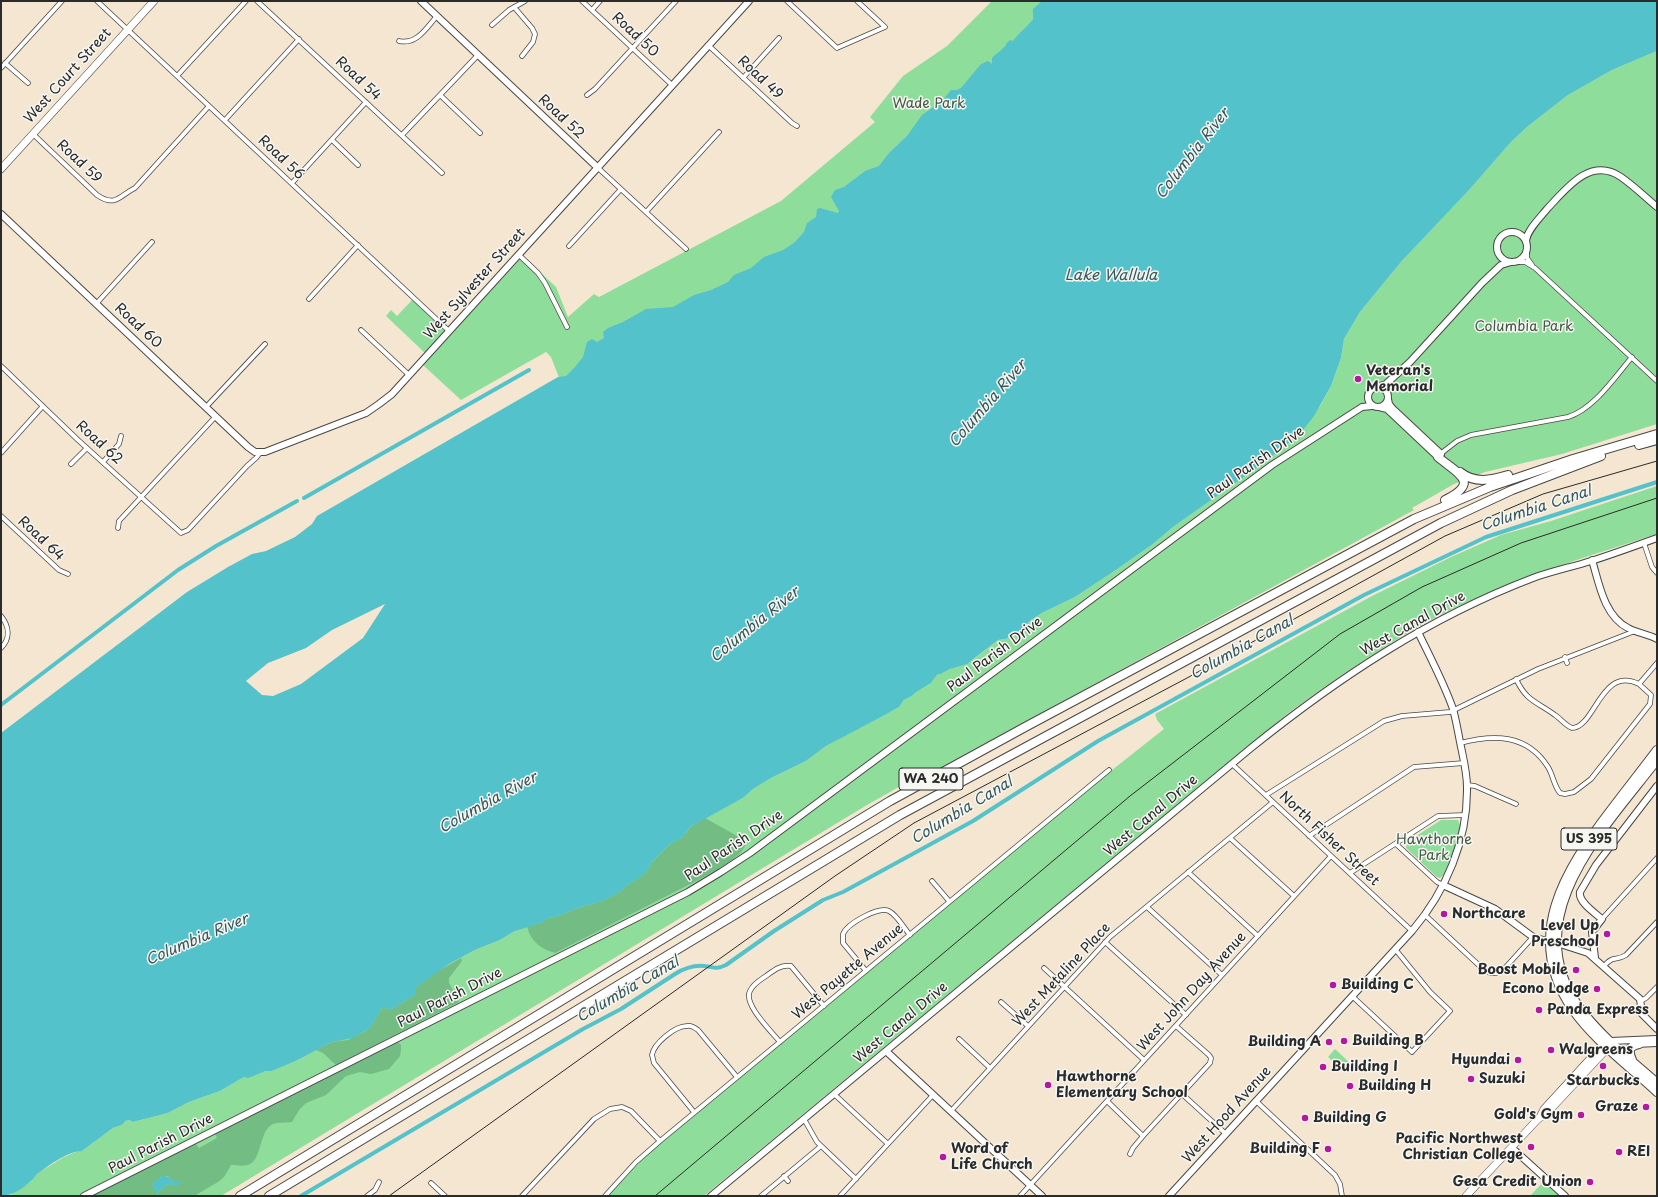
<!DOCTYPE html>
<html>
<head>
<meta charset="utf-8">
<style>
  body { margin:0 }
  #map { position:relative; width:1658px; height:1197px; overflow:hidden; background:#f4e6d1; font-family:"Playpen Sans",sans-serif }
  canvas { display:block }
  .frame { position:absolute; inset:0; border:2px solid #2b2b2b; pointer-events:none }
</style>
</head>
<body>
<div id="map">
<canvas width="1658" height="1197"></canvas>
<div class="frame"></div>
</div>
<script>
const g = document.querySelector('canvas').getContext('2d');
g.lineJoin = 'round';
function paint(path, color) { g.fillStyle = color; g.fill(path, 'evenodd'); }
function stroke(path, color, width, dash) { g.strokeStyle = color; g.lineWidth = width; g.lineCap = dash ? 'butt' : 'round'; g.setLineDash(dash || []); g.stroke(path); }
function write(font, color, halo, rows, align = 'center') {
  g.font = font + ' "Playpen Sans",sans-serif'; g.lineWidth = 3; g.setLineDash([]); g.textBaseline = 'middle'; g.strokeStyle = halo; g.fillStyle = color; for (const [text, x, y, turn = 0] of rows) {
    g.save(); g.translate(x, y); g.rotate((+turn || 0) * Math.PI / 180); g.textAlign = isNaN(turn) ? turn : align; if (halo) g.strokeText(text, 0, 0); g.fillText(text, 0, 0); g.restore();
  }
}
const green = new Path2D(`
  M 992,1 L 1097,1 L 881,192 L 562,385 L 551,357 L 546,352 L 461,400 L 423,365 L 523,256 L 556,287 L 568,317 L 594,294 L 599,297 L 781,201 L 875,122 L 870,117 L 903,76 L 947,46 Z
  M 1657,51 L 1657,424 L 1562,454 L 1485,472 L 1454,484 L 1412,508 L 1414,510 L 915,782 L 913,779 L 867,805 L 221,1196 L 9,1196 L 30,1182 L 38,1173 L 64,1157 L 78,1151 L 82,1151 L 113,1128 L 122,1125 L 124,1121 L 129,1120 L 133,1122 L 168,1113 L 189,1102 L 220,1091 L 244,1077 L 267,1071 L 272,1071 L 296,1061 L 332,1042 L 449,964 L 475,950 L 500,940 L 515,931 L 527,926 L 652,862 L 669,845 L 705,818 L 743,798 L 753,789 L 771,778 L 806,761 L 826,746 L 842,737 L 885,715 L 899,707 L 904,700 L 912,696 L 915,693 L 931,683 L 938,674 L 941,674 L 950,669 L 974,659 L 998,640 L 1006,639 L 1021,630 L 1031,620 L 1042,613 L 1075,597 L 1116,570 L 1153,544 L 1173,527 L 1261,465 L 1299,435 L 1320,406 L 1331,386 L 1341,358 L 1344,339 L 1360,312 L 1401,262 L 1470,189 L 1511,142 L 1527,127 L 1568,95 L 1612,70 Z
  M 413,299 L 446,330 L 425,353 L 386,316 L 391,310 L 397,316 Z
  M 1657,486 L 1657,534 C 1591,555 1524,576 1461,605 C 1399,634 1342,674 1287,714 L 704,1196 L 608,1196 L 640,1162 L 667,1137 L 1112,770 L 1164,729 L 1157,720 L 1155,714 L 1372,596 L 1451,557 L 1501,535 L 1551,521 Z
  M 1441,820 L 1458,820 L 1460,825 C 1458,837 1450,873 1440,878 L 1437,877 L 1406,848 L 1407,842 Z
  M 1335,1049 L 1350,1063 L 1343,1071 L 1328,1057 Z
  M 1544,1181 L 1560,1196 L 1530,1196 Z`);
const forest = new Path2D(`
  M 705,818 L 746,841 C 747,855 714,871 702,878 L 555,953 C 541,949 530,941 527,926 L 541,923 L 548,918 L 556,917 L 581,907 L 603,901 L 620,892 L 628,885 L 646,873 L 652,862 L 669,845 L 683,837 L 690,827 Z
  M 461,958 L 462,961 L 449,978 L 449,983 L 459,1002 L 336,1065 L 323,1053 L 316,1050 L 332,1042 L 348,1040 L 364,1032 L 370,1028 L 382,1008 L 392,1009 L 415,995 L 415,988 L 433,974 Z
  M 398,1042 L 401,1045 L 401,1050 L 400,1056 L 389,1069 L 371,1074 L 360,1072 L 346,1076 L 326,1095 L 306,1103 L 299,1110 L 292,1122 C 286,1123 278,1122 273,1124 C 259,1131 262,1158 250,1164 C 244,1167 237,1165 231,1165 L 224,1177 L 218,1182 L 194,1196 L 92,1196 L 196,1144 L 199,1148 L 217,1138 L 215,1134 ZM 167,1176 L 170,1178 L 174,1182 L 180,1182 L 172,1186 L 170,1184 L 166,1185 L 164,1188 L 160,1190 L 158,1195 L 152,1184 L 160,1178 Z`);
const water = new Path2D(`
  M 1042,1 L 1657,1 L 1657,51 L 1612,70 L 1568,95 L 1527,127 L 1511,142 L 1470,189 L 1401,262 L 1360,312 L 1344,339 L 1341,358 L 1331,386 L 1314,416 L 1299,435 L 1261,465 L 1173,527 L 1153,544 L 1116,570 L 1075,597 L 1042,613 L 1031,620 L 1021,630 L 1006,639 L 998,640 L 967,664 L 950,669 L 941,674 L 938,674 L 931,683 L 915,693 L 912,696 L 904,700 L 899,707 L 885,715 L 826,746 L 806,761 L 771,778 L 753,789 L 743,798 L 690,827 L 683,837 L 669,845 L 652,862 L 646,873 L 628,885 L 620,892 L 603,901 L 581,907 L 556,917 L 548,918 L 541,923 L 515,931 L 500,940 L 475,950 L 449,964 L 415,988 L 415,995 L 392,1009 L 382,1008 L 370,1028 L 353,1038 L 332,1042 L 296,1061 L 272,1071 L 266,1071 L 248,1078 L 244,1077 L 220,1091 L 189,1102 L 168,1113 L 133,1122 L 129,1120 L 125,1121 L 122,1125 L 113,1128 L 82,1151 C 69,1151 51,1164 40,1172 C 37,1173 36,1176 33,1179 C 25,1187 13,1196 1,1196 L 1,733 L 187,592 L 228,567 L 252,554 L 266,551 L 295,537 L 312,524 L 317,516 L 558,377 L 566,376 L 575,367 L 583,357 L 587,342 L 592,339 L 597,342 L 604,338 L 603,332 L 608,328 L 623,322 L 646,309 L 673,307 L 694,295 L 711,290 L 728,282 L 734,275 L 751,268 L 764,257 L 783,250 L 794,243 L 804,232 L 807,223 L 816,217 L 817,209 L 820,208 L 838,213 L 839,211 L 831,197 L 835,190 L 844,187 L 865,171 L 879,166 L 889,153 L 907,136 L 922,115 L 941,102 L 951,90 L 957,90 L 961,88 L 981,64 L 988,61 L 992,64 L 992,58 C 995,54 1000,52 1003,48 C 1006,46 1007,42 1010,40 L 1013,41 C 1016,36 1033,21 1033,19 C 1034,16 1032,12 1033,9 ZM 385,604 L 363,638 L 301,684 L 273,696 L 262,695 L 246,681 L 268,663 L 306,648 L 332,630 Z
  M 163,1175 L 170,1178 L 174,1182 L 180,1182 L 181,1183 L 179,1186 L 172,1186 L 170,1184 L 166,1185 L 164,1188 L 160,1190 L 158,1195 L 152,1184 Z`);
const canal = new Path2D(`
  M 304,498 L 529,370
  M 1,705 L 178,570 L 216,546 L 297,501
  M 301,1196 L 583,1029 L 621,1009 L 675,974 C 683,969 694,965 704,966 C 715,967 715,970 726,965 L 774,931 L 823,900 L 843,892 L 973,821 L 1098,741 L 1364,595 L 1486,537 L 1657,482`);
const street = new Path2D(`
  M 97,1 L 449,331
  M 257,1 L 442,173
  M 582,1 L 672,85
  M 787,1 L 837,48 L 885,27 L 857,1
  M 514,7 L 532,28 L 535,34 L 533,42 L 522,56
  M 592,10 L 600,1
  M 492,25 L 509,10 L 525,1
  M 399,41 C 417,45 426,28 437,16
  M 708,45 L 792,123 L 797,126
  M 5,63 L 28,83
  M 1,68 L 62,1
  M 177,76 L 246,1
  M 743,78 L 779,38
  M 440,95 L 480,133
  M 587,95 L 595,89 L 676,1
  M 225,120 L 299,39
  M 33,134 L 97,195 C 116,208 120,195 135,188 L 209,106
  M 402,135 L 478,55
  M 332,140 L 358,165
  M 597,167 L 686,249
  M 292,183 L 366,102
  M 646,212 L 719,132
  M 569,246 L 621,189
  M 1527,250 L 1527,258 L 1532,265
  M 519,255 L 538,273 L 545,283 L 567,327
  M 1516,262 L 1525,262 L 1535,268 L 1657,381
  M 309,299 L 358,245
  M 96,304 L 152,242
  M 361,330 L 409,375
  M 1,366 L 78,440 L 181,533 L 188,530 L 247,466 L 256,458 L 260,453
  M 206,407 L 265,344
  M 1,453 L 43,406
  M 1439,455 L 1457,441 L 1471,435 L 1568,417 C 1594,409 1615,377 1632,357
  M 103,462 L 119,444 L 121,436
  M 71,464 L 87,448
  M 1,516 L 59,570 L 68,574
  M 118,528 L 119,521 L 216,416
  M 1644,543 L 1652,567 L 1657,573
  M 1,616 C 9,626 11,638 1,648
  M 1565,657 L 1567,663
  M 1516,679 C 1527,702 1536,701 1555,715 C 1561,719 1565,725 1572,728 C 1595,728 1601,665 1639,684
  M 1460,743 C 1494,734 1527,734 1548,767 C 1553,775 1554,786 1560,793 L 1565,794 L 1574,792 L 1591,779 L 1650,704 L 1651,695 L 1639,684 L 1657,663
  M 1232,764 L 1412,931
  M 1467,785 L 1475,786 L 1516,804
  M 1266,795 L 1384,721 L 1402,716 L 1450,712 L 1538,669 L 1635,631
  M 1309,836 L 1414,767 L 1464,763
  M 1230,838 L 1294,896
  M 1396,844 L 1437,882 L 1443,885
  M 1188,872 L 1258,936
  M 1350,873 L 1438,816 L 1466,815
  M 932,881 L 949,901
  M 1147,907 L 1222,975
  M 1425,915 L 1484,970 C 1492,975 1497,974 1504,969 L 1533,937
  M 1602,919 L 1657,858
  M 1105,942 L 1186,1015
  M 1604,966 C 1615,954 1615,962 1626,955 L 1657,922
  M 1044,968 L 1144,1060
  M 866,971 L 843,943 L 843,934 C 847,924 878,906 889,911 C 897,915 904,928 910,935
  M 1352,996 L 1412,1052 L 1450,1011 L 1430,992 L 1395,949
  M 1641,1001 L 1646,998 L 1657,987
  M 1001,1002 L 1028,1026
  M 959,1039 L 990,1068
  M 780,1042 C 771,1031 743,1004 750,991 C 753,984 760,980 766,976 C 773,971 781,964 791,966 L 824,1006
  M 834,1094 L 888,1144
  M 1182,1094 L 1226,1134
  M 1107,1101 L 1143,1136
  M 1256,1101 L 1335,1175 L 1340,1184 L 1342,1196
  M 951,1111 L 1110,937 L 1273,802
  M 694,1112 L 654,1063 L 652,1055 C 654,1043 675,1026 687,1026 C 691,1025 695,1028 698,1030 L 737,1077
  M 804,1119 L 817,1142 L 856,1179
  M 1130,1154 L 1133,1148 L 1143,1136 L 1210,1063 L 1211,1058 L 1209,1055 L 1176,1026
  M 784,1176 L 788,1181
  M 431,1183 L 445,1196
  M 367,1196 L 375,1190 L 379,1182
  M 522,1196 L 594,1119 L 610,1109 L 622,1107 L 631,1111 L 660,1141
  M 605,1196 L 636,1162 L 660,1141 L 1109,770
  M 761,1196 L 821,1146
  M 840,1196 L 933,1095
  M 1020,1196 L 1331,856`);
const secondary = new Path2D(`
  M 421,1 L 597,167
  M 1,214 L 248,447 L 255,452 L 265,452 L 366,413 L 379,404 L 392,394 L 749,1
  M1497 247a15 15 0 1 1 30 0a15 15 0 1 1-30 0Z
  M 1526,242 C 1526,231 1540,218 1547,209 C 1566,189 1590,156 1621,177 C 1634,186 1645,197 1657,207
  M1368 397a10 10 0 1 1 20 0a10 10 0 1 1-20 0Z
  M 1378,387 L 1386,384 L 1410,362 L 1482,283 L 1501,265 L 1511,262
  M 1388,399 L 1389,404 L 1393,409 L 1441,454
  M 1379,407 L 1387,409 L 1438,457
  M 1592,560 C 1599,583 1604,616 1628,628 C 1637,633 1648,634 1657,639
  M 1443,885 L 1495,909 L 1533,937 L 1550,942
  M 1557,943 L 1588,953 L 1640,999 L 1642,1014 L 1657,1029
  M 1595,958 L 1592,932 L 1602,919 C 1595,913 1578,902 1580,892 L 1596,865 L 1657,786
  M 1611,1041 L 1657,1039
  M 1635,1044 L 1657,1043
  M 886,1051 L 1042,1196
  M 1512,1148 L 1565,1196
  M 84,1196 L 688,892 L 721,872 L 750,853 L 1272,465 L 1362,407 L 1372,406
  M 711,1196 L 1251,748 C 1338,678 1428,618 1533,578 C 1552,571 1572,567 1591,561 C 1613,554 1635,546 1657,538
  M 1169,1196 L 1412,931 C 1446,891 1468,840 1467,787 C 1467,772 1463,757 1460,742 C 1458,731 1456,720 1453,709 C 1444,683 1430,657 1418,632`);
const primary = new Path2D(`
  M 1,169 L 154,1
  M 1540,1117 L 1544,1109 L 1599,1049 L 1608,1042
  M 1466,1196 L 1538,1119 L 1547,1113 L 1603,1053 L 1612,1046`);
const highway = new Path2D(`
  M 1639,445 L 1657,440
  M 1438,457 C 1458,474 1481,482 1445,500
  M 1460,472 C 1475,484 1491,480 1508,475
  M 1657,750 C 1642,770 1626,790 1611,810 C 1565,870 1522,937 1573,1010 C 1594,1040 1630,1067 1657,1092
  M 1657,760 C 1604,829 1515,917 1579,1007 C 1599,1035 1631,1060 1657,1083
  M 1632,1060 C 1628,1051 1629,1046 1639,1044
  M 240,1196 L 890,801 L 1027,726 L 1414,519 L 1490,487 L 1573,459 L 1657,434
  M 269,1196 L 900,815 L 1441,523 L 1512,490 L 1601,456`);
const rail = new Path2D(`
  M 389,1196 L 835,876 L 914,823 L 1187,678 L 1445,536 L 1543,494 L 1657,461
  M 655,1196 L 1130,796 L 1340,634 L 1422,587 L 1521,543 L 1657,498`);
const markers = [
  [1358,379,4,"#b5179e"],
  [1444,914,4,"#b5179e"],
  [1607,934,4,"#b5179e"],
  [1576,970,4,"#b5179e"],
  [1333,985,4,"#b5179e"],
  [1597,989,4,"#b5179e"],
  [1539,1010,4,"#b5179e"],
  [1344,1041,4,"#b5179e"],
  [1329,1042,4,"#b5179e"],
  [1551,1050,4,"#b5179e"],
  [1518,1060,4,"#b5179e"],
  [1603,1066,4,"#b5179e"],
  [1323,1067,4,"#b5179e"],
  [1471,1079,4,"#b5179e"],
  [1048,1085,4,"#b5179e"],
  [1350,1086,4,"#b5179e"],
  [1646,1107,4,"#b5179e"],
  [1581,1115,4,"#b5179e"],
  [1305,1118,4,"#b5179e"],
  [1531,1147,4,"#b5179e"],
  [1328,1149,4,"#b5179e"],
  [1619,1152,4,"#b5179e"],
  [943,1157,4,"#b5179e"],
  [1590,1182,4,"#b5179e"]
];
const shields = [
  [931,779,64],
  [1589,839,56]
];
const shieldNames = [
  ["WA 240",931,779],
  ["US 395",1589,839]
];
const streetNames = [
  ["Road 50",635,35,43],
  ["West Court Street",68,76,-48],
  ["Road 49",760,78,43],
  ["Road 54",358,79,43],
  ["Road 52",561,117,43],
  ["Road 56",281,158,43],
  ["Road 59",79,162,43],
  ["West Sylvester Street",475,284,-48],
  ["Road 60",138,326,43],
  ["Road 62",99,443,42],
  ["Paul Parish Drive",1256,463,-35],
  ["Road 64",41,539,43],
  ["West Canal Drive",1413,624,-29],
  ["Paul Parish Drive",995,655,-37],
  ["West Canal Drive",1151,816,-40],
  ["North Fisher Street",1329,839,43],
  ["Paul Parish Drive",734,846,-34],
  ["West Payette Avenue",848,972,-40],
  ["West Metaline Place",1062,975,-47],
  ["West John Day Avenue",1192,992,-48],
  ["Paul Parish Drive",450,998,-27],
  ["West Canal Drive",901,1023,-40],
  ["West Hood Avenue",1227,1115,-48],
  ["Paul Parish Drive",161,1144,-27]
];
const parkNames = [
  ["Wade Park",929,104],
  ["Columbia Park",1524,327],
  ["Hawthorne",1434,840],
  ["Park",1434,856]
];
const poiNames = [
  ["Veteran's",1366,371],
  ["Memorial",1366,387],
  ["Northcare",1452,914],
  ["Level Up",1599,926,"right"],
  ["Preschool",1599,942,"right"],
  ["Boost Mobile",1568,970,"right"],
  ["Building C",1341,985],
  ["Econo Lodge",1589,989,"right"],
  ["Panda Express",1547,1010],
  ["Building B",1352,1041],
  ["Building A",1321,1042,"right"],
  ["Walgreens",1559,1050],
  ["Hyundai",1510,1060,"right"],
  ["Building I",1331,1067],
  ["Hawthorne",1056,1077],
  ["Elementary School",1056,1093],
  ["Suzuki",1479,1079],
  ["Starbucks",1603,1081,"center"],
  ["Building H",1358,1086],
  ["Graze",1638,1107,"right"],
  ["Gold's Gym",1573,1115,"right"],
  ["Building G",1313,1118],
  ["Pacific Northwest",1523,1139,"right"],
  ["Christian College",1523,1155,"right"],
  ["Word of",951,1149],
  ["Life Church",951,1165],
  ["Building F",1320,1149,"right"],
  ["REI",1627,1152],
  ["Gesa Credit Union",1582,1182,"right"]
];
const waterNames = [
  ["Columbia River",1193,154,-52],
  ["Lake Wallula",1111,276],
  ["Columbia River",988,404,-49],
  ["Columbia Canal",1536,509,-18],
  ["Columbia River",755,625,-39],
  ["Columbia Canal",1242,648,-29],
  ["Columbia River",488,803,-29],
  ["Columbia Canal",962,811,-31],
  ["Columbia River",197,940,-23],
  ["Columbia Canal",628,990,-30]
];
paint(green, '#8fdd9b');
paint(forest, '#73bc83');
paint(water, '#54c2cb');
stroke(canal, '#54c2cb', 4);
stroke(street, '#494744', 5.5);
stroke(secondary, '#494744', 8);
stroke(primary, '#494744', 8);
stroke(highway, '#494744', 10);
stroke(street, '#fff', 4);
stroke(secondary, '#fff', 6);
stroke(primary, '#fff', 7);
stroke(highway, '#fff', 8);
stroke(rail, '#2b2b2b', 1);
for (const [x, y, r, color] of markers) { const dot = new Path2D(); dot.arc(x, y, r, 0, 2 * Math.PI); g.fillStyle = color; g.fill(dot); stroke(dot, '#f6f6f2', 1.5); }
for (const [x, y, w] of shields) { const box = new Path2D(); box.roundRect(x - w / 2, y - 11, w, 22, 3); g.fillStyle = '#f6f6f2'; g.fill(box); stroke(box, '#2b2b2b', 1); }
write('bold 13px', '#2b2b2b', null, shieldNames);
write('14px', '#2b2b2b', '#f6f6f2', streetNames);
write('14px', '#445847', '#f6f6f2', parkNames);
write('bold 14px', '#2b2b2b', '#f6f6f2', poiNames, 'left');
write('italic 15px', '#37585b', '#f6f6f2', waterNames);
</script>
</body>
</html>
